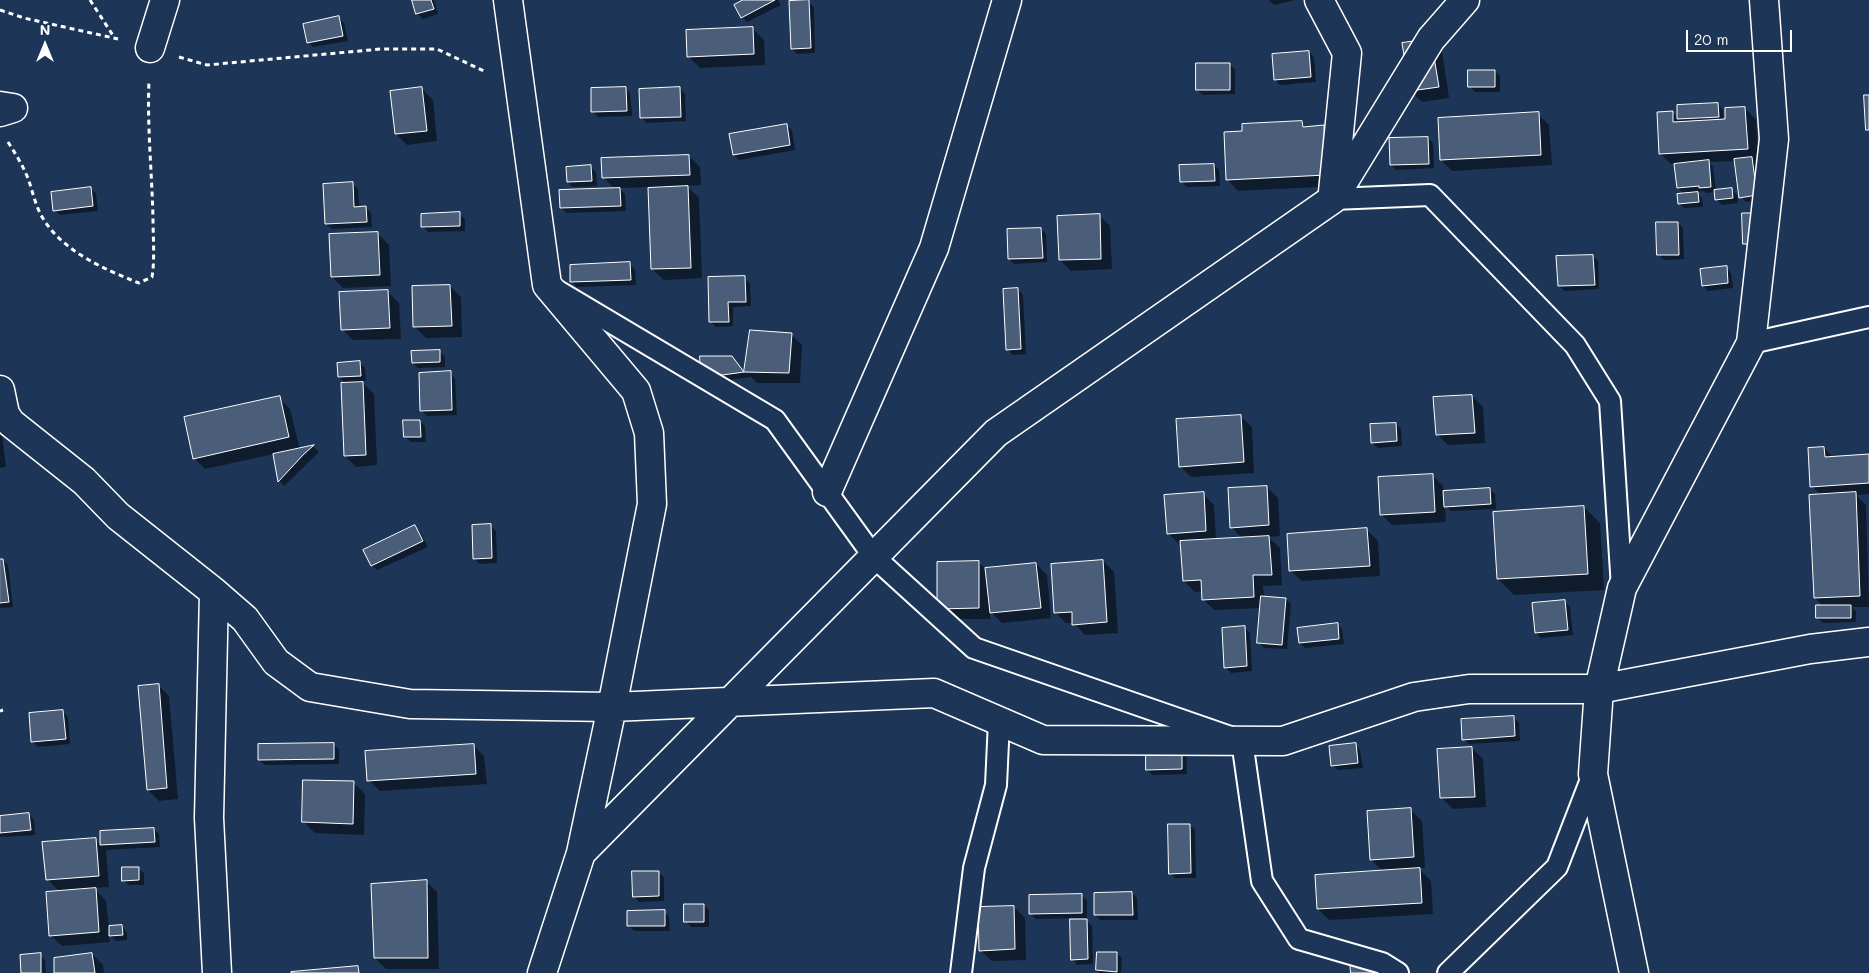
<!DOCTYPE html>
<html>
<head>
<meta charset="utf-8">
<style>
  body { margin:0 }
  #map { position:relative; width:1869px; height:973px; overflow:hidden; background:#1d3557; font-family:Mali,sans-serif }
  canvas { display:block }
  .north { position:absolute; left:20px; top:20px; width:50px; height:50px; -webkit-text-stroke:4px #1d3557; paint-order:stroke; rotate:0deg; font-size:14px; font-weight:700; line-height:20px; text-align:center; color:#fff }
  .north::after { content:''; display:block; margin:auto; width:18px; height:22px; background:#fff; clip-path:polygon(50% 0,100% 100%,50% 72%,0 100%) }
  .scale { position:absolute; left:1686px; top:30px; width:106px; height:22px; box-sizing:border-box; border:2px solid #fff; border-top:0; padding-left:6px; font-size:15px; line-height:18px; white-space:nowrap; color:#fff; -webkit-text-stroke:4px #1d3557; paint-order:stroke }
</style>
</head>
<body>
<div id="map">
<canvas width="1869" height="973"></canvas>
<div class="north">N</div>
<div class="scale">20 m</div>
</div>
<script>
const g = document.querySelector('canvas').getContext('2d');
g.lineJoin = 'round';
function paint(path, color) { g.fillStyle = color; g.fill(path, 'evenodd'); }
function stroke(path, color, width, dash) { g.strokeStyle = color; g.lineWidth = width; g.lineCap = dash ? 'butt' : 'round'; g.setLineDash(dash || []); g.stroke(path); }
const shadow = new Path2D(`
  M 413,0 L 434,0 L 438,14 L 423,19 L 417,14 Z
  M 746,0 L 778,0 L 781,5 L 747,22 L 742,17 Z
  M 1269,0 L 1295,0 L 1274,5 Z
  M 808,2 L 814,7 L 815,53 L 797,54 L 792,49 Z
  M 339,18 L 344,23 L 348,41 L 313,47 L 308,42 Z
  M 753,29 L 764,40 L 765,65 L 700,68 L 689,57 Z
  M 1431,40 L 1442,51 L 1449,98 L 1422,102 L 1411,91 Z
  M 1309,52 L 1314,57 L 1316,82 L 1280,85 L 1275,80 Z
  M 1229,64 L 1235,69 L 1235,94 L 1203,95 L 1197,90 Z
  M 1495,71 L 1500,76 L 1500,92 L 1475,92 L 1470,87 Z
  M 625,88 L 630,93 L 632,116 L 598,117 L 593,112 Z
  M 680,88 L 685,94 L 686,121 L 647,123 L 641,117 Z
  M 422,89 L 433,100 L 437,141 L 407,145 L 396,134 Z
  M 1718,104 L 1723,110 L 1724,120 L 1745,108 L 1756,120 L 1758,160 L 1754,160 L 1757,163 L 1762,200 L 1746,202 L 1741,197 L 1736,161 L 1709,162 L 1713,167 L 1716,191 L 1731,190 L 1737,195 L 1738,203 L 1722,205 L 1716,199 L 1716,192 L 1706,193 L 1704,191 L 1696,192 L 1702,198 L 1703,207 L 1684,208 L 1679,203 L 1684,194 L 1678,188 L 1676,164 L 1671,164 L 1660,153 L 1673,112 L 1678,118 Z
  M 1538,114 L 1549,125 L 1552,165 L 1452,171 L 1441,160 Z
  M 1302,123 L 1307,128 L 1324,127 L 1335,138 L 1337,186 L 1238,191 L 1227,179 L 1243,132 Z
  M 786,125 L 792,130 L 795,150 L 739,160 L 734,155 Z
  M 1428,138 L 1433,143 L 1434,168 L 1396,170 L 1391,165 Z
  M 689,156 L 700,167 L 701,185 L 687,186 L 699,198 L 702,278 L 664,280 L 652,269 L 650,187 L 619,188 L 625,194 L 626,211 L 567,213 L 561,208 L 615,189 L 603,177 Z
  M 1214,165 L 1219,170 L 1220,186 L 1187,187 L 1182,182 Z
  M 591,167 L 596,172 L 597,186 L 573,187 L 568,182 Z
  M 352,184 L 358,189 L 359,208 L 366,208 L 371,213 L 372,227 L 332,229 L 326,224 Z
  M 91,188 L 96,194 L 98,211 L 60,215 L 55,210 Z
  M 459,214 L 465,219 L 465,231 L 428,232 L 423,226 Z
  M 1099,215 L 1110,226 L 1112,269 L 1071,271 L 1060,260 Z
  M 1678,223 L 1683,228 L 1684,259 L 1664,260 L 1659,255 Z
  M 1041,229 L 1046,234 L 1047,262 L 1014,264 L 1009,259 Z
  M 378,234 L 389,245 L 391,286 L 343,288 L 332,277 L 330,235 Z
  M 1593,256 L 1598,261 L 1599,289 L 1565,291 L 1559,286 Z
  M 629,264 L 635,269 L 636,285 L 577,287 L 572,282 Z
  M 1726,268 L 1731,273 L 1733,288 L 1708,291 L 1703,286 Z
  M 744,278 L 750,283 L 751,306 L 733,307 L 733,326 L 716,327 L 711,322 Z
  M 450,286 L 461,297 L 462,337 L 426,338 L 415,327 Z
  M 1018,289 L 1023,295 L 1026,354 L 1013,355 L 1007,349 Z
  M 388,292 L 399,303 L 401,339 L 353,340 L 342,329 Z
  M 751,331 L 791,334 L 802,345 L 800,383 L 757,383 L 751,377 L 707,383 L 732,357 L 745,374 Z
  M 440,352 L 445,357 L 445,367 L 418,368 L 413,363 Z
  M 360,363 L 365,368 L 366,381 L 361,381 L 374,394 L 377,465 L 356,467 L 345,456 L 346,384 L 339,377 Z
  M 450,373 L 455,378 L 457,415 L 427,416 L 422,411 Z
  M 1472,396 L 1483,407 L 1485,443 L 1448,445 L 1437,434 Z
  M 279,398 L 290,409 L 300,450 L 314,447 L 319,452 L 284,486 L 280,481 L 274,454 L 205,469 L 194,458 Z
  M 1240,416 L 1252,427 L 1254,473 L 1191,477 L 1180,466 Z
  M 0,419 L 6,467 L 0,468 Z
  M 420,421 L 425,426 L 426,442 L 411,442 L 405,437 Z
  M 1396,424 L 1401,429 L 1402,446 L 1378,448 L 1372,443 Z
  M 1824,448 L 1833,457 L 1869,455 L 1869,494 L 1856,495 L 1866,505 L 1869,607 L 1852,607 L 1856,611 L 1856,622 L 1823,623 L 1817,618 L 1823,606 L 1815,598 L 1821,495 L 1812,486 Z
  M 1432,475 L 1443,486 L 1444,492 L 1489,489 L 1495,494 L 1496,509 L 1451,511 L 1445,505 L 1446,522 L 1392,525 L 1381,514 Z
  M 1267,487 L 1278,498 L 1280,536 L 1268,537 L 1280,548 L 1282,585 L 1263,586 L 1264,597 L 1286,599 L 1291,604 L 1287,649 L 1264,648 L 1259,642 L 1261,608 L 1214,610 L 1203,599 L 1203,591 L 1195,592 L 1184,581 L 1182,544 L 1179,544 L 1168,533 L 1203,494 L 1214,505 L 1216,540 L 1243,539 L 1231,527 Z
  M 1584,507 L 1600,523 L 1604,590 L 1514,595 L 1498,579 Z
  M 490,525 L 496,531 L 497,563 L 480,564 L 474,559 Z
  M 415,527 L 420,532 L 428,547 L 377,570 L 372,565 Z
  M 1367,530 L 1378,541 L 1380,576 L 1302,581 L 1290,570 Z
  M 0,560 L 3,560 L 8,565 L 13,607 L 0,608 Z
  M 1103,561 L 1114,572 L 1118,633 L 1085,635 L 1074,623 L 1066,623 L 1055,612 Z
  M 978,562 L 986,569 L 1036,564 L 1047,575 L 1051,618 L 1002,623 L 990,611 L 990,619 L 950,619 L 939,608 Z
  M 1564,601 L 1570,607 L 1573,635 L 1541,638 L 1536,633 Z
  M 1337,624 L 1342,629 L 1344,644 L 1305,648 L 1300,643 Z
  M 1245,628 L 1250,633 L 1252,671 L 1231,673 L 1225,667 Z
  M 158,685 L 169,696 L 178,799 L 159,801 L 148,790 Z
  M 63,712 L 68,717 L 70,744 L 38,747 L 32,741 Z
  M 1513,717 L 1519,723 L 1520,741 L 1469,744 L 1463,739 Z
  M 333,744 L 339,749 L 339,764 L 265,765 L 259,760 Z
  M 473,745 L 484,756 L 487,784 L 380,791 L 369,780 Z
  M 1355,745 L 1360,750 L 1363,768 L 1338,770 L 1332,765 Z
  M 1472,748 L 1483,759 L 1486,807 L 1453,809 L 1442,798 Z
  M 1147,749 L 1186,753 L 1187,774 L 1153,775 L 1147,770 Z
  M 354,783 L 365,794 L 364,835 L 315,833 L 304,822 Z
  M 1411,810 L 1422,821 L 1425,868 L 1418,868 L 1431,881 L 1433,914 L 1329,920 L 1318,909 L 1384,872 L 1371,860 Z
  M 28,814 L 34,820 L 35,835 L 0,837 L 0,817 Z
  M 1190,825 L 1195,830 L 1196,878 L 1175,878 L 1170,873 Z
  M 153,829 L 159,834 L 160,847 L 106,850 L 109,887 L 94,888 L 106,901 L 109,928 L 122,927 L 127,932 L 127,940 L 116,941 L 109,935 L 110,942 L 62,946 L 50,935 L 60,892 L 47,879 L 95,840 L 102,846 L 102,832 Z
  M 138,868 L 144,873 L 144,885 L 129,885 L 123,880 Z
  M 658,872 L 664,877 L 664,901 L 639,902 L 634,897 Z
  M 426,881 L 437,892 L 439,969 L 386,969 L 375,958 Z
  M 1132,893 L 1137,898 L 1138,920 L 1100,920 L 1095,915 Z
  M 1082,895 L 1087,901 L 1087,918 L 1036,919 L 1031,914 Z
  M 704,905 L 709,910 L 709,927 L 691,927 L 686,921 Z
  M 1014,907 L 1025,918 L 1026,960 L 992,961 L 980,950 Z
  M 664,911 L 669,917 L 670,931 L 634,931 L 629,926 Z
  M 1087,921 L 1092,926 L 1093,964 L 1077,965 L 1072,959 Z
  M 1117,953 L 1122,958 L 1121,973 L 1100,973 L 1097,970 Z
  M 92,954 L 103,965 L 104,973 L 55,973 Z
  M 40,955 L 45,960 L 46,973 L 22,973 Z`);
const building = new Path2D(`
  M 412,0 L 431,0 L 434,9 L 416,14 Z
  M 743,0 L 775,0 L 741,18 L 734,5 Z
  M 809,0 L 811,48 L 791,49 L 789,1 Z
  M 339,16 L 343,36 L 307,43 L 303,24 Z
  M 753,27 L 754,54 L 687,57 L 686,30 Z
  M 1431,39 L 1439,87 L 1410,91 L 1402,43 Z
  M 1309,51 L 1311,77 L 1274,80 L 1272,54 Z
  M 1196,63 L 1230,63 L 1230,90 L 1196,90 Z
  M 1468,70 L 1495,70 L 1495,87 L 1468,87 Z
  M 422,87 L 427,131 L 395,134 L 390,91 Z
  M 626,87 L 627,111 L 591,112 L 591,88 Z
  M 680,87 L 681,117 L 640,118 L 639,89 Z
  M 1864,95 L 1869,95 L 1869,130 L 1866,130 Z
  M 1718,103 L 1719,117 L 1677,119 L 1677,105 Z
  M 1745,107 L 1748,149 L 1659,154 L 1657,112 L 1673,111 L 1673,122 L 1725,119 L 1725,108 Z
  M 1539,112 L 1541,155 L 1440,160 L 1438,118 Z
  M 1302,121 L 1303,127 L 1324,125 L 1326,175 L 1226,180 L 1224,132 L 1242,131 L 1242,124 Z
  M 787,124 L 790,145 L 733,155 L 729,134 Z
  M 1428,137 L 1429,164 L 1390,165 L 1389,138 Z
  M 689,155 L 690,175 L 602,178 L 601,158 Z
  M 1752,157 L 1757,195 L 1739,198 L 1734,159 Z
  M 1709,160 L 1711,187 L 1699,188 L 1699,186 L 1677,188 L 1674,164 Z
  M 1214,164 L 1215,181 L 1180,182 L 1179,165 Z
  M 591,165 L 592,181 L 567,182 L 566,167 Z
  M 353,182 L 354,207 L 366,206 L 367,222 L 325,224 L 323,184 Z
  M 688,186 L 691,268 L 651,269 L 648,188 Z
  M 91,187 L 93,206 L 53,211 L 51,192 Z
  M 620,188 L 621,206 L 560,208 L 559,190 Z
  M 1732,188 L 1733,198 L 1715,200 L 1714,190 Z
  M 1698,192 L 1699,202 L 1678,204 L 1677,194 Z
  M 460,212 L 460,226 L 421,227 L 421,214 Z
  M 1742,213 L 1760,213 L 1761,244 L 1743,244 Z
  M 1100,214 L 1101,259 L 1059,260 L 1057,216 Z
  M 1656,222 L 1678,222 L 1679,255 L 1657,255 Z
  M 1041,228 L 1043,258 L 1008,259 L 1007,229 Z
  M 378,232 L 380,275 L 331,277 L 329,234 Z
  M 1593,255 L 1595,285 L 1558,286 L 1556,256 Z
  M 630,262 L 631,280 L 570,282 L 570,265 Z
  M 1727,266 L 1728,283 L 1702,286 L 1700,269 Z
  M 745,276 L 746,302 L 728,302 L 729,322 L 709,322 L 708,277 Z
  M 450,285 L 452,326 L 413,327 L 412,286 Z
  M 1018,288 L 1021,349 L 1006,350 L 1003,289 Z
  M 388,290 L 390,328 L 341,330 L 339,292 Z
  M 750,330 L 792,333 L 789,373 L 744,372 Z
  M 440,350 L 440,362 L 412,363 L 411,351 Z
  M 700,356 L 732,356 L 744,372 L 701,378 Z
  M 360,361 L 361,376 L 338,377 L 337,363 Z
  M 451,371 L 452,410 L 420,411 L 419,373 Z
  M 363,382 L 366,455 L 344,456 L 341,383 Z
  M 1472,395 L 1475,433 L 1436,435 L 1433,397 Z
  M 280,396 L 289,437 L 193,459 L 184,417 Z
  M 1241,415 L 1244,462 L 1179,467 L 1176,419 Z
  M 403,420 L 420,420 L 421,437 L 404,437 Z
  M 1396,423 L 1397,441 L 1371,443 L 1370,424 Z
  M 314,445 L 303,455 L 278,482 L 273,454 Z
  M 1824,447 L 1825,457 L 1869,454 L 1869,483 L 1810,487 L 1808,448 Z
  M 1433,474 L 1435,512 L 1380,515 L 1378,477 Z
  M 1267,486 L 1269,525 L 1230,528 L 1228,488 Z
  M 1490,488 L 1491,504 L 1444,507 L 1443,491 Z
  M 1204,492 L 1206,531 L 1167,534 L 1164,495 Z
  M 1856,492 L 1860,596 L 1814,598 L 1809,495 Z
  M 1584,506 L 1588,574 L 1497,579 L 1493,512 Z
  M 491,524 L 492,558 L 473,559 L 472,525 Z
  M 415,525 L 423,541 L 371,566 L 363,550 Z
  M 1367,528 L 1370,566 L 1289,571 L 1287,534 Z
  M 1269,536 L 1272,575 L 1253,575 L 1254,597 L 1202,600 L 1201,580 L 1183,581 L 1180,541 Z
  M 0,559 L 3,559 L 9,602 L 0,603 Z
  M 1103,560 L 1107,622 L 1072,625 L 1072,612 L 1054,613 L 1051,564 Z
  M 979,561 L 979,608 L 937,609 L 937,562 Z
  M 1036,563 L 1041,608 L 990,613 L 985,568 Z
  M 1261,596 L 1286,598 L 1282,645 L 1257,643 Z
  M 1565,600 L 1568,630 L 1535,633 L 1532,603 Z
  M 1816,605 L 1851,605 L 1851,618 L 1816,618 Z
  M 1338,623 L 1339,639 L 1299,643 L 1297,628 Z
  M 1245,626 L 1247,666 L 1224,668 L 1222,628 Z
  M 159,684 L 167,788 L 147,790 L 138,686 Z
  M 63,710 L 66,739 L 31,742 L 29,713 Z
  M 1514,716 L 1515,736 L 1462,740 L 1461,719 Z
  M 334,743 L 334,759 L 258,760 L 258,744 Z
  M 1356,743 L 1358,763 L 1331,766 L 1329,746 Z
  M 474,744 L 476,774 L 367,781 L 365,751 Z
  M 1146,747 L 1182,747 L 1182,769 L 1146,770 Z
  M 1472,747 L 1475,797 L 1440,798 L 1437,749 Z
  M 303,780 L 354,781 L 353,824 L 302,822 Z
  M 1411,808 L 1414,857 L 1370,860 L 1367,811 Z
  M 29,813 L 31,830 L 0,833 L 0,816 Z
  M 1168,824 L 1190,824 L 1191,873 L 1169,874 Z
  M 154,828 L 155,842 L 100,845 L 100,831 Z
  M 96,838 L 99,876 L 46,880 L 42,842 Z
  M 122,867 L 139,867 L 139,880 L 122,881 Z
  M 1420,868 L 1422,903 L 1317,909 L 1315,875 Z
  M 632,871 L 659,871 L 659,896 L 633,897 Z
  M 427,880 L 428,958 L 374,958 L 371,884 Z
  M 96,888 L 99,932 L 49,936 L 46,892 Z
  M 1132,892 L 1133,915 L 1094,915 L 1094,893 Z
  M 1082,894 L 1082,913 L 1029,914 L 1029,895 Z
  M 684,904 L 704,904 L 704,922 L 684,922 Z
  M 1014,906 L 1015,949 L 979,951 L 978,907 Z
  M 665,910 L 665,926 L 627,926 L 627,911 Z
  M 1070,919 L 1087,919 L 1088,959 L 1071,960 Z
  M 122,925 L 123,935 L 109,936 L 109,926 Z
  M 1097,952 L 1117,952 L 1117,972 L 1096,970 Z
  M 41,953 L 41,973 L 21,973 L 20,955 Z
  M 92,953 L 95,973 L 54,973 L 54,958 Z
  M 1350,962 L 1395,973 L 1351,973 Z
  M 358,966 L 359,973 L 291,973 L 291,972 Z`);
const path = new Path2D(`
  M 90,0 L 114,37
  M 0,10 L 24,18 L 118,39
  M 179,57 L 207,65 L 381,49 L 437,49 L 486,72
  M 8,142 C 15,153 22,164 27,176 C 32,188 34,201 40,213 C 58,249 103,269 139,283 L 152,277 C 155,258 153,239 153,219 C 152,173 147,127 149,80
  M 0,711 L 3,710`);
const lane = new Path2D(`
  M 1333,199 L 1430,195 L 1575,345 L 1610,401 L 1622,588
  M 558,291 L 775,420 L 874,557 L 974,648 L 1242,741 L 1262,881 L 1299,939 L 1382,963 L 1398,973
  M 1751,343 L 1869,317
  M 961,973 L 974,868 L 996,785 L 999,721
  M 1448,973 L 1557,867 L 1593,774`);
const street = new Path2D(`
  M 508,0 L 547,285 L 636,391 L 649,433 L 652,504 L 612,707 L 581,853 L 542,973
  M 1319,0 L 1347,53 L 1333,192
  M 150,48 L 165,0
  M 0,106 L 13,108 L 0,112
  M 0,390 L 5,414 L 11,423 L 84,481 L 118,516 L 214,592 L 245,619 L 276,662 L 310,687 L 410,704 L 612,707 L 934,693 L 1043,740 L 1283,741 L 1414,697 L 1469,689 L 1599,689 L 1810,649 L 1869,642
  M 827,492 L 934,248 L 1007,0
  M 214,592 L 209,818 L 217,973
  M 581,853 L 996,433 L 1333,199 L 1431,39 L 1465,0
  M 1634,973 L 1593,774 L 1599,689 L 1622,588 L 1751,343 L 1774,139 L 1764,0`);
paint(shadow, '#0007');
paint(building, '#4a5d79');
stroke(building, '#fff', 1);
stroke(lane, '#fff', 24);
stroke(street, '#fff', 31);
stroke(path, '#fff', 3, [5, 4]);
stroke(lane, '#1d3557', 20);
stroke(street, '#1d3557', 28);
</script>
</body>
</html>
